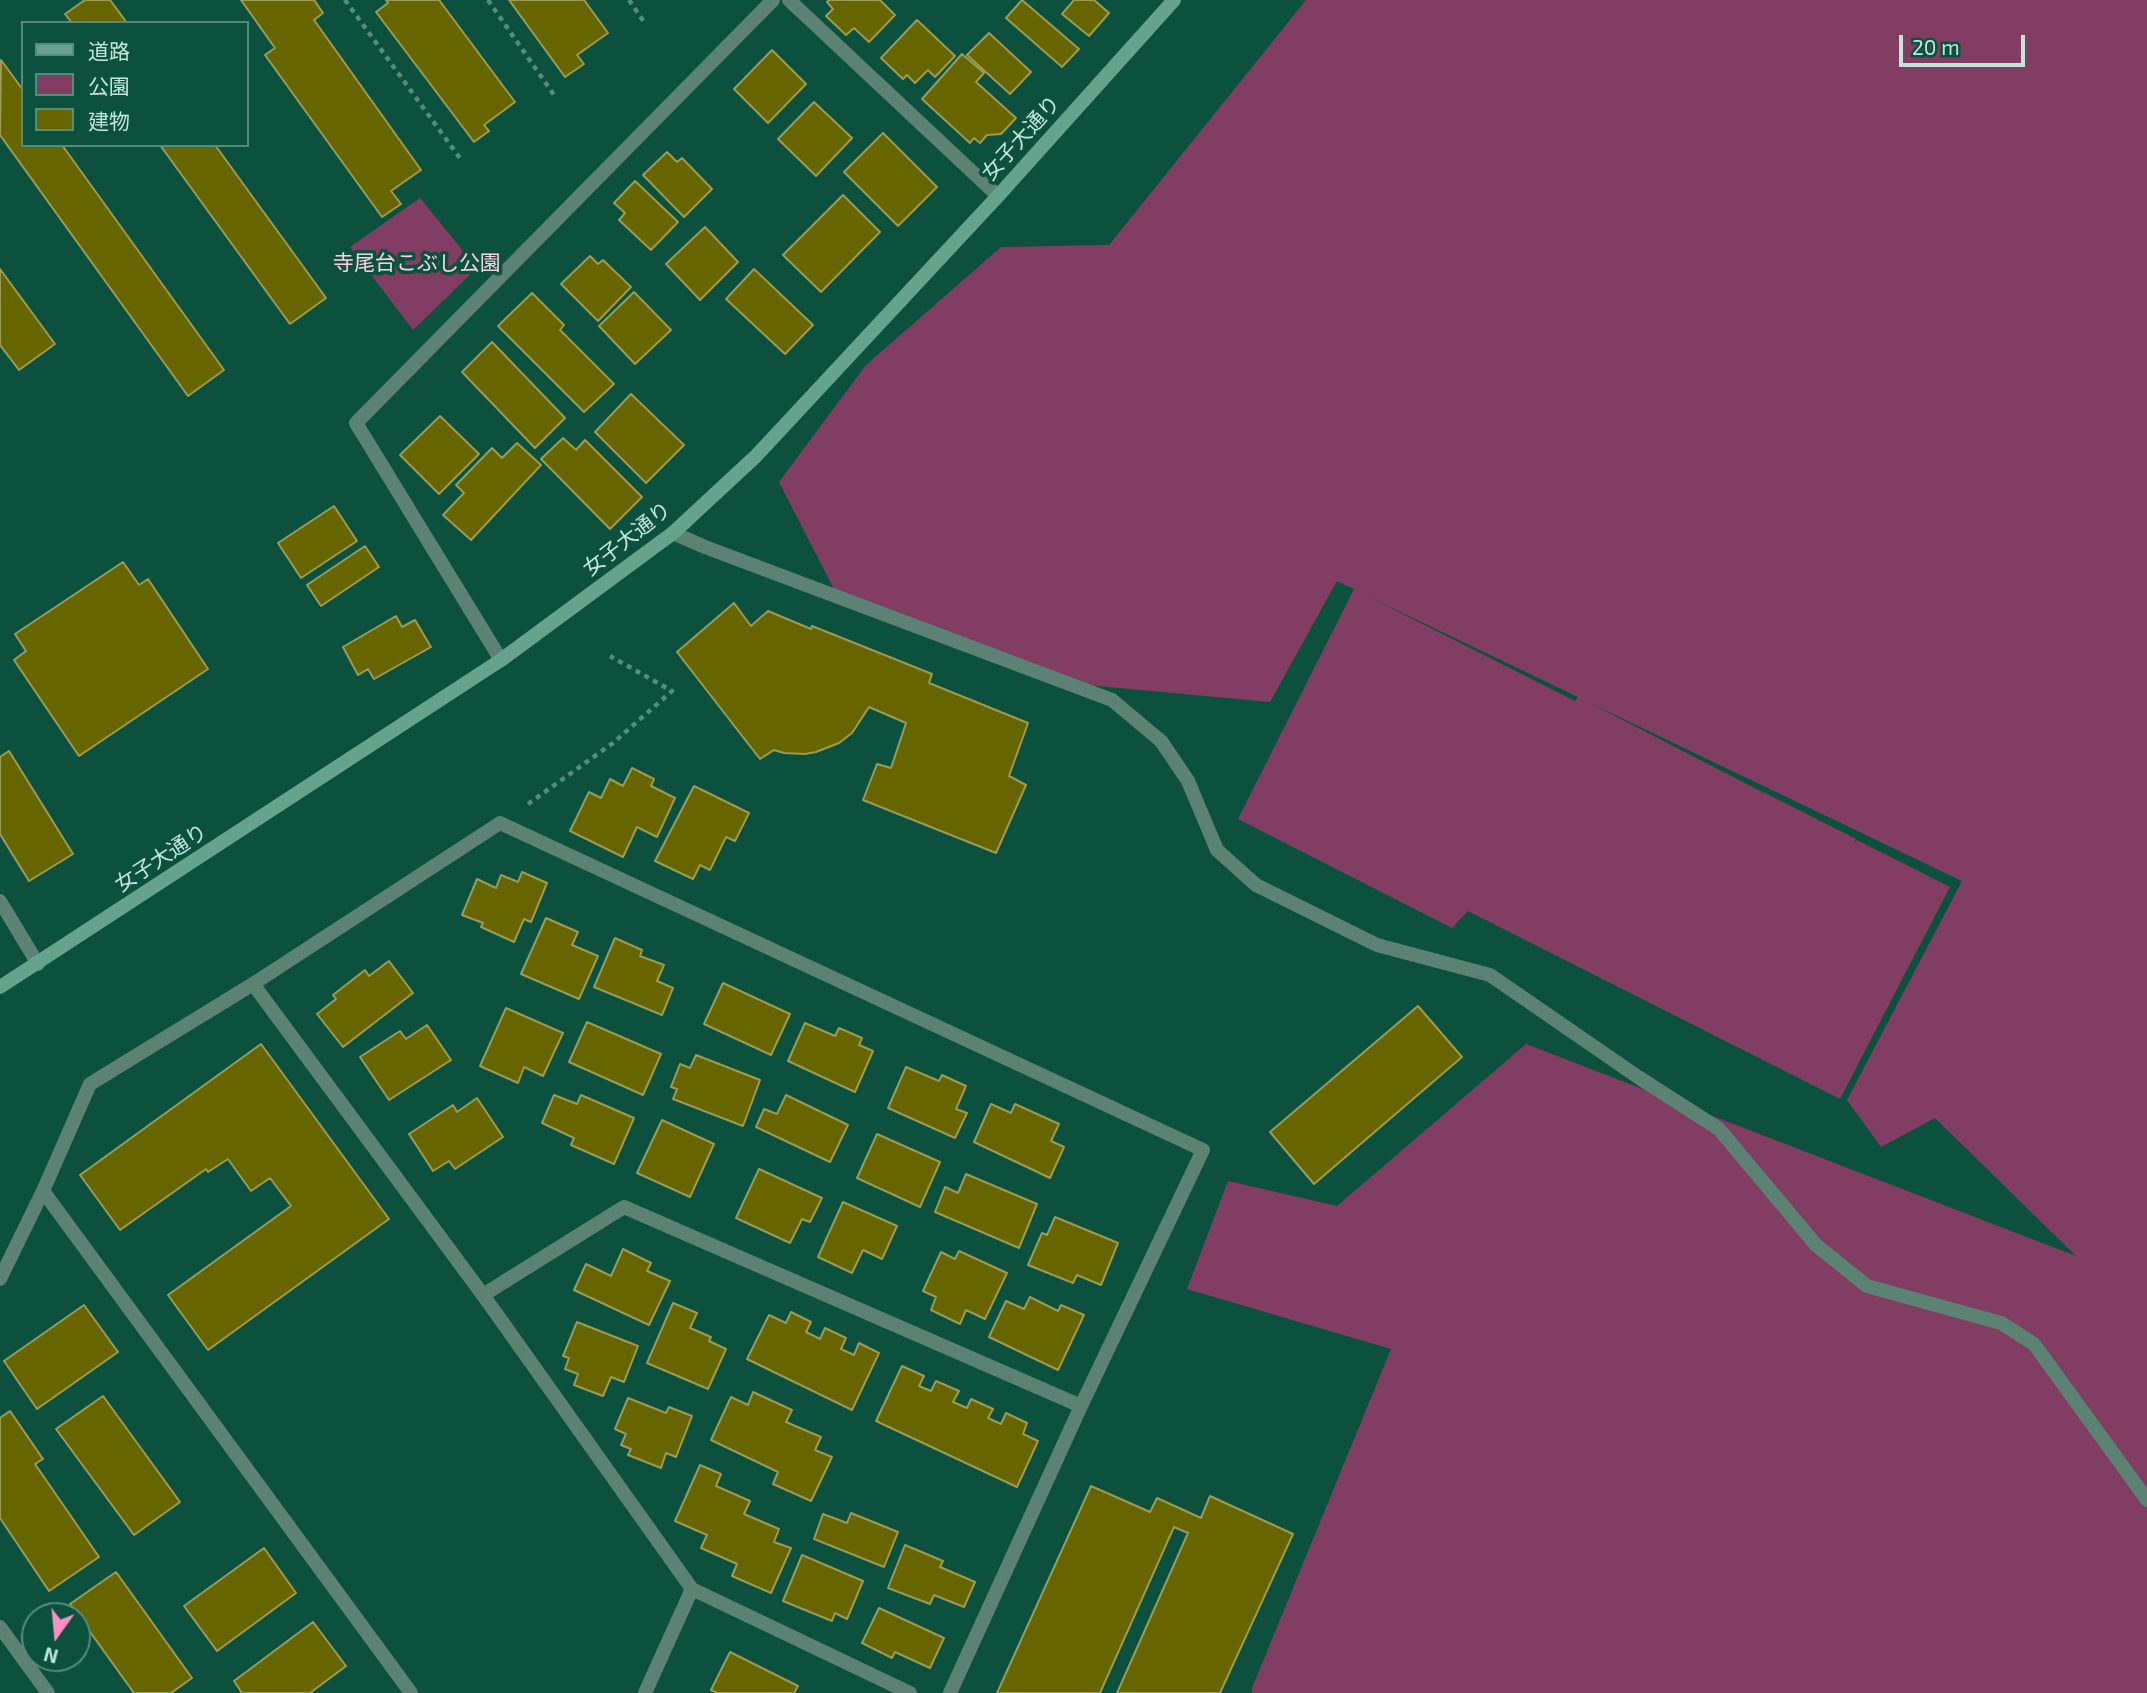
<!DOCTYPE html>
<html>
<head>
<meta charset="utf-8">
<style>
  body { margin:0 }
  #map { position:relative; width:2147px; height:1693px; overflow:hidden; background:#0c513e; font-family:"Exo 2","Noto Sans JP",sans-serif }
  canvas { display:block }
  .legend { position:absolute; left:21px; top:21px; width:228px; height:126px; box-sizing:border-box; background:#0c513e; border:2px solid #548d7c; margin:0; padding:9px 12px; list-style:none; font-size:21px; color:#c1e7d8 }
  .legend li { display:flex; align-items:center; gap:14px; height:35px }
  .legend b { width:35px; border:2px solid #548d7c }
  .north { position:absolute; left:21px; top:1602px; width:70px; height:70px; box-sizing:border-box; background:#0c513e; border:2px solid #548d7c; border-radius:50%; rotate:195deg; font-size:19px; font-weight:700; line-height:28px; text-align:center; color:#c1e7d8 }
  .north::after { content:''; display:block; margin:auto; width:24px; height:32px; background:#fa8fc6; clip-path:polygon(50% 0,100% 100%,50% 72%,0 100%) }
  .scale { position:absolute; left:1899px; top:35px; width:126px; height:32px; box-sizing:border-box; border:4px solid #c1e7d8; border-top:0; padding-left:9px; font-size:21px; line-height:24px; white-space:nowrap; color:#c1e7d8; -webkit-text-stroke:5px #0c513e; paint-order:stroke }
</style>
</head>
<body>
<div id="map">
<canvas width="2147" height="1693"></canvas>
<ul class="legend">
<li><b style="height:9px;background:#65a38c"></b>道路</li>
<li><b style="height:19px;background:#813e62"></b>公園</li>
<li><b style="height:19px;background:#666500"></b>建物</li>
</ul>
<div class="north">N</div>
<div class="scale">20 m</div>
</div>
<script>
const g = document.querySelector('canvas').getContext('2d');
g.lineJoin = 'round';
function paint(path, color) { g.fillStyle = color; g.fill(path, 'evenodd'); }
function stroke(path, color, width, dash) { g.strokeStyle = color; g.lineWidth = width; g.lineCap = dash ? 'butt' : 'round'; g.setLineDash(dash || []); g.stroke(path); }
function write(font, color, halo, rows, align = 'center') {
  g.font = font + ' "Exo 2","Noto Sans JP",sans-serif'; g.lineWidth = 7; g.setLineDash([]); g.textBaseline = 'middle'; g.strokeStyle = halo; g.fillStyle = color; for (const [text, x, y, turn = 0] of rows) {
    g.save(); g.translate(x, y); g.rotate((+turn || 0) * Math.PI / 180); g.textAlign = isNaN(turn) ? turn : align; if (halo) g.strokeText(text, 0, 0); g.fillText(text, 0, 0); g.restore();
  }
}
const green = new Path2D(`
  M 1306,0 L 2147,0 L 2147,1693 L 1252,1693 L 1252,1688 L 1391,1349 L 1187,1289 L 1228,1181 L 1337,1206 L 1526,1044 L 2076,1256 L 1935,1118 L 1881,1147 L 1847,1100 L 1962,881 L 1588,702 L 1762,792 L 1761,795 L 1763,792 L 1856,839 L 1854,843 L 1857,840 L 1950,887 L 1840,1099 L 1468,911 L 1452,928 L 1238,819 L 1354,589 L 1337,581 L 1270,702 L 1054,682 L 835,591 L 779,482 L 866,365 L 1001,247 L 1109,245 ZM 1367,596 L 1578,697 L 1575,701 Z
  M 420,198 L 477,268 L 413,330 L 350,247 Z`);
const building = new Path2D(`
  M 85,0 L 110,0 L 127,23 L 72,23 L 65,14 Z
  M 241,0 L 314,0 L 323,13 L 314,20 L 421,170 L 391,191 L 401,204 L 382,217 L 265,55 L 275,48 Z
  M 386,0 L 439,0 L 515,102 L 484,125 L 489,131 L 474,142 L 376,12 L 388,3 Z
  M 509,0 L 584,0 L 608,33 L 577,55 L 584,64 L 565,77 Z
  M 829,0 L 880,0 L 895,15 L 869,42 L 854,28 L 846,35 L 826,16 L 833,9 L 827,2 Z
  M 1022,0 L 1079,49 L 1062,67 L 1006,18 Z
  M 1074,0 L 1094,0 L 1109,13 L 1089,36 L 1062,14 Z
  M 917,20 L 955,56 L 935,77 L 928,70 L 915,83 L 907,75 L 903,79 L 881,58 Z
  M 989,33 L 1031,72 L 1010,94 L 967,55 Z
  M 772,50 L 806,84 L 768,123 L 734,89 Z
  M 962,54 L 984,73 L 976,82 L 1016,118 L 1001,134 L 987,135 L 980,143 L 974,138 L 970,143 L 922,99 Z
  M 1,60 L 23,90 L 23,145 L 62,145 L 224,370 L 188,396 L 0,135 Z
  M 814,102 L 852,138 L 816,176 L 778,139 Z
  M 883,133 L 937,187 L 898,226 L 844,172 Z
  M 160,145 L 215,145 L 326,298 L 290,324 Z
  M 667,152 L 677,162 L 682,158 L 712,189 L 684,217 L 643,175 Z
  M 635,181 L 678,222 L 651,250 L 619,220 L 625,213 L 614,203 Z
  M 843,195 L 880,232 L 821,292 L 783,255 Z
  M 705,227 L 738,262 L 700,300 L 666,264 Z
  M 590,256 L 598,264 L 603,260 L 631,287 L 598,321 L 561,284 Z
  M 0,269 L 55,344 L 19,370 L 0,345 Z
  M 754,269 L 813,325 L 785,354 L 726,299 Z
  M 634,292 L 671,330 L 635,364 L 599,326 Z
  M 532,293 L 564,325 L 560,330 L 614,384 L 584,412 L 498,326 Z
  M 492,342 L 565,418 L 535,448 L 462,372 Z
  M 631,394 L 684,445 L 646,483 L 595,432 Z
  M 440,416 L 479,454 L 439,494 L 400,455 Z
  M 563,438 L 576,450 L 585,440 L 642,497 L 610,529 L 541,459 Z
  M 517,443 L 541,465 L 471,540 L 443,515 L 464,493 L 456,485 L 492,448 L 502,458 Z
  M 334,506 L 357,541 L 301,578 L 278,543 Z
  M 365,546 L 379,567 L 321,606 L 307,585 Z
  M 123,562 L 139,585 L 148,579 L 208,669 L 79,756 L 14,660 L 26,651 L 15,634 Z
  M 734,603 L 751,626 L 768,611 L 811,629 L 812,626 L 932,674 L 929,683 L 1028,723 L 1009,776 L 1026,785 L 996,853 L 863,800 L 877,764 L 891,768 L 906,723 L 869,707 L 852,733 L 839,743 L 816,752 L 805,754 L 784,753 L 774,750 L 760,759 L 677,652 Z
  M 396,616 L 402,627 L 415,620 L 431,647 L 374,679 L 368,669 L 358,675 L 343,647 Z
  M 9,751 L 73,854 L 29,881 L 0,834 L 0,757 Z
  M 632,768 L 654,779 L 651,786 L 675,798 L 657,837 L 637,827 L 623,857 L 570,831 L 589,792 L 601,798 L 610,779 L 623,786 Z
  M 694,786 L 749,813 L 735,841 L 726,837 L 710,870 L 700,865 L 693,879 L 655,861 Z
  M 522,872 L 547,883 L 531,922 L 524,919 L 514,942 L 481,927 L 483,923 L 462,915 L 477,879 L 496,888 L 501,875 L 518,882 Z
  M 546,918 L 578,932 L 572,945 L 598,956 L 579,999 L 521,974 Z
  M 615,938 L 642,950 L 640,956 L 664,965 L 657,981 L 673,988 L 662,1015 L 594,987 Z
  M 389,961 L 413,993 L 343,1047 L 317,1014 L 336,999 L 333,995 L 365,970 L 369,976 Z
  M 723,983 L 790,1014 L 771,1055 L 704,1024 Z
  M 1418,1006 L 1462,1057 L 1314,1184 L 1270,1132 Z
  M 506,1008 L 563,1033 L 543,1076 L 524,1067 L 518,1083 L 480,1066 Z
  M 587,1022 L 661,1054 L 643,1095 L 569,1062 Z
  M 805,1023 L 835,1036 L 839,1028 L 862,1038 L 859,1045 L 873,1051 L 855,1092 L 788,1061 Z
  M 427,1025 L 451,1060 L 389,1100 L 360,1057 L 400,1031 L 406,1039 Z
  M 261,1044 L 389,1219 L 208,1350 L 168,1295 L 291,1206 L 270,1178 L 251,1191 L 228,1159 L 208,1172 L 206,1169 L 120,1230 L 80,1175 Z
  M 696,1055 L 760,1080 L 743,1126 L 673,1099 L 677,1089 L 671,1087 L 680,1064 L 690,1068 Z
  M 906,1067 L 939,1081 L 942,1075 L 966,1086 L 956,1109 L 967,1113 L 955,1138 L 888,1108 Z
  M 554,1095 L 577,1104 L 581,1095 L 634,1118 L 614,1164 L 571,1145 L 574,1138 L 542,1123 Z
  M 786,1095 L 848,1125 L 830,1162 L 756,1127 L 764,1109 L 777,1114 Z
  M 477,1098 L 503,1137 L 455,1169 L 449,1161 L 433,1171 L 409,1134 L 453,1105 L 457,1112 Z
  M 991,1104 L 1011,1113 L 1015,1104 L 1059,1124 L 1051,1141 L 1064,1147 L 1050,1178 L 974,1142 Z
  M 662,1120 L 714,1144 L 690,1197 L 637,1173 Z
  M 877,1134 L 940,1162 L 920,1207 L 857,1178 Z
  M 759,1169 L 822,1198 L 810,1222 L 802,1219 L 790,1243 L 736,1218 Z
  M 966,1174 L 1037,1204 L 1019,1248 L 935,1212 L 945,1187 L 958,1193 Z
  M 843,1202 L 897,1226 L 882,1259 L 863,1250 L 852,1273 L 818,1257 Z
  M 1055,1217 L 1118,1243 L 1101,1285 L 1077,1275 L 1073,1283 L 1028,1265 L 1042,1233 L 1047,1235 Z
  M 623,1249 L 651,1263 L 647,1271 L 670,1281 L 649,1325 L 574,1290 L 586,1264 L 611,1276 Z
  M 959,1251 L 1007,1273 L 985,1319 L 966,1310 L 960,1324 L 931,1310 L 936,1297 L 923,1291 L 941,1252 L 955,1259 Z
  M 1030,1297 L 1058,1311 L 1061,1305 L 1084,1315 L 1058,1370 L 989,1337 L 1006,1301 L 1024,1309 Z
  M 673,1303 L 697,1313 L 690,1328 L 711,1337 L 709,1341 L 726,1349 L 708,1389 L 647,1363 Z
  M 84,1305 L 118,1352 L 37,1409 L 4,1361 Z
  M 791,1312 L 811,1322 L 806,1332 L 820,1339 L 825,1328 L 846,1338 L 841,1349 L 854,1355 L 859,1343 L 879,1353 L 852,1410 L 747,1359 L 769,1315 L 786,1323 Z
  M 577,1322 L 638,1346 L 624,1382 L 611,1377 L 603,1396 L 574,1385 L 578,1374 L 565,1369 L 569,1358 L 563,1356 Z
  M 902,1366 L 924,1376 L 919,1386 L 931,1391 L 936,1381 L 959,1391 L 953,1402 L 967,1408 L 971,1399 L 993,1409 L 988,1418 L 1001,1424 L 1006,1413 L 1027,1423 L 1023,1434 L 1038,1441 L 1017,1487 L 876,1421 Z
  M 753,1392 L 792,1410 L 786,1422 L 821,1437 L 815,1450 L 832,1457 L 811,1501 L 773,1484 L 778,1472 L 711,1440 L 731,1397 L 748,1405 Z
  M 103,1396 L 180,1502 L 134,1535 L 56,1429 Z
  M 628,1398 L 666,1413 L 669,1407 L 692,1416 L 676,1457 L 666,1453 L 661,1468 L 628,1455 L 631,1449 L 621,1445 L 626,1434 L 615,1429 Z
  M 10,1411 L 43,1459 L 35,1464 L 99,1557 L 49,1591 L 0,1518 L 0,1418 Z
  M 700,1465 L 721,1474 L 716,1486 L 750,1501 L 744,1514 L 779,1529 L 774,1542 L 791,1548 L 771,1593 L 732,1576 L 737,1564 L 701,1548 L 707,1535 L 675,1521 Z
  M 1091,1486 L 1150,1512 L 1157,1498 L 1201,1518 L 1210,1496 L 1293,1534 L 1220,1693 L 1117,1693 L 1188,1533 L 1174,1527 L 1100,1693 L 997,1693 Z
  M 851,1513 L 898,1532 L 884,1567 L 814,1539 L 823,1514 L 847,1523 Z
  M 905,1545 L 943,1561 L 940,1567 L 975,1582 L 964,1607 L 934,1595 L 930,1604 L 888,1588 Z
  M 264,1548 L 296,1593 L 217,1651 L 184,1606 Z
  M 802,1555 L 863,1581 L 847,1619 L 835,1613 L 832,1621 L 783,1601 Z
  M 116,1572 L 192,1678 L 171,1693 L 134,1693 L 70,1604 Z
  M 879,1608 L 944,1638 L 930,1668 L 895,1652 L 892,1658 L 862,1643 Z
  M 313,1622 L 346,1666 L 310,1693 L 242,1693 L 234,1681 Z
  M 730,1652 L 798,1686 L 794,1693 L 717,1693 L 711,1690 Z`);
const path = new Path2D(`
  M 345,0 L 462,161
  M 488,0 L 554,95
  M 629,0 L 644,22
  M 528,804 L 613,743 L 672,691 L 610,656`);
const lane = new Path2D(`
  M 673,533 L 705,547 L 1112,700 L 1161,741 L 1188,781 L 1217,850 L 1256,885 L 1377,945 L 1490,975 L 1638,1077 L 1719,1129 L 1816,1245 L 1867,1286 L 2001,1323 L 2034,1344 L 2147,1500`);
const street = new Path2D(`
  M 789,0 L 998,196
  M 501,660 L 356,423 L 773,0
  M 0,901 L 38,964
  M 253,984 L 483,1295 L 692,1589 L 910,1693
  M 43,1191 L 411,1693
  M 0,1279 L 43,1191 L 90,1084 L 253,984 L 500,823 L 1203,1150 L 1081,1406 L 950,1693
  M 483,1295 L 624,1207 L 1081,1406
  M 0,1627 L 48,1693
  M 645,1693 L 692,1589`);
const secondary = new Path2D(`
  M 0,987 L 501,660 L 673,533 L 756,456 L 998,196 L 1174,0`);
const streetNames = [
  ["女子大通り",1021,138,-48],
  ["女子大通り",627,539,-38],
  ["女子大通り",161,858,-33]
];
const parkNames = [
  ["寺尾台こぶし公園",417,263]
];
paint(green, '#813e62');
paint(building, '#666500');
stroke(building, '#9b9b56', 2);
stroke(path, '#548d7b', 4.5, [5, 5]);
stroke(lane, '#5c8273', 14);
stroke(street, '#5c8273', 14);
stroke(secondary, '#65a38c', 14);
write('21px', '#c1e7d8', '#0c513e', streetNames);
write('21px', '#fbd0e4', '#0c513e', parkNames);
</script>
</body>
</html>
